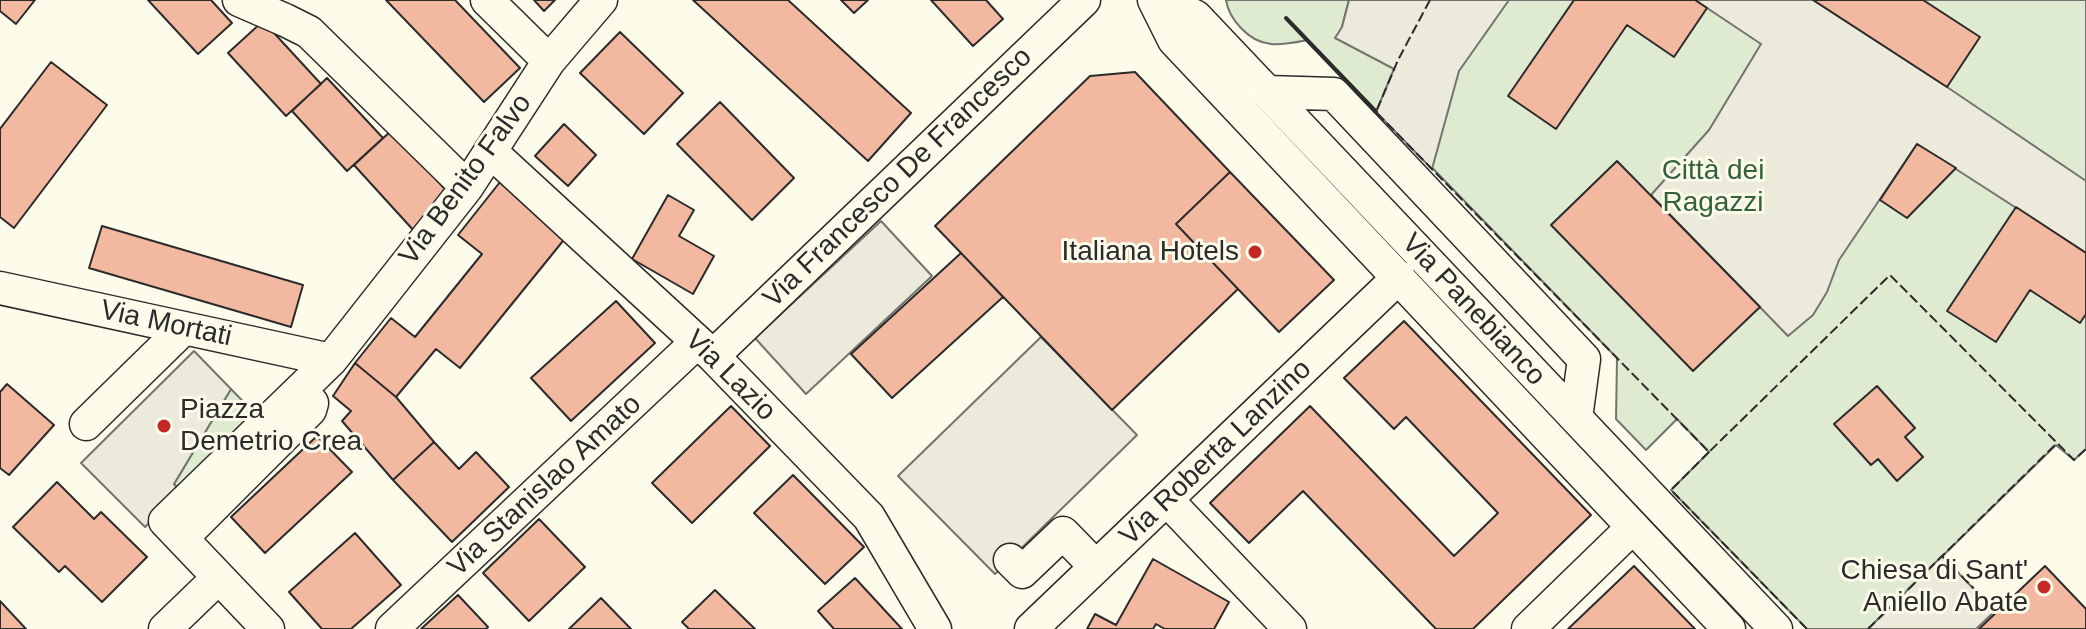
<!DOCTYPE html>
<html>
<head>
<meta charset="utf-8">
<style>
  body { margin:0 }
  canvas { display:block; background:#fdfbea }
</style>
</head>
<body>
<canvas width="2086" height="629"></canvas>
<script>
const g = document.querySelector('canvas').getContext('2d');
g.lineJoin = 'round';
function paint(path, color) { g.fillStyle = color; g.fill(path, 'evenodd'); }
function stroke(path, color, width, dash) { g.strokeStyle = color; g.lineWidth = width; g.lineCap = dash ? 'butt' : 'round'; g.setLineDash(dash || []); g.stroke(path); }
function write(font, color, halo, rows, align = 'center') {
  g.font = font + ' Helvetica,sans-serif'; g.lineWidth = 6; g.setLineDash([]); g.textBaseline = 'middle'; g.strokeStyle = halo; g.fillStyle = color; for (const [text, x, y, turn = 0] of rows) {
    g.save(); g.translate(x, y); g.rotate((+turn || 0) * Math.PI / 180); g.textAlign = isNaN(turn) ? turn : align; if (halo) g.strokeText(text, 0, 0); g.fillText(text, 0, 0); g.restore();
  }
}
const green = new Path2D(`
  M 1226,0 L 1349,0 L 1342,27 L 1430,0 L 2086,0 L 2086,449 L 2074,460 L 2056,445 L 1868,629 L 1807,629 L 1671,490 L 1709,452 L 1677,419 L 1646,450 L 1616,419 L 1617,358 L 1308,40 C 1282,45 1261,50 1241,28 C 1233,20 1228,12 1226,0 Z
  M 231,389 L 256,415 L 180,491 L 174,484 Z`);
const parking = new Path2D(`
  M 1349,0 L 1509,0 L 1459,71 L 1432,169 L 1376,112 L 1394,69 L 1335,38 L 1342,27 Z
  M 1695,0 L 1813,0 L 1947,87 L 2086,181 L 2086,253 L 1917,144 L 1839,260 L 1827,292 L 1813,315 L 1788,336 L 1651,195 L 1709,130 L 1761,44 Z
  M 881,221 L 932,276 L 806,394 L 755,338 Z
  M 1041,337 L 1137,435 L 995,574 L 898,476 Z
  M 194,351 L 231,389 L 174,484 L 180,491 L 145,527 L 81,463 Z
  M 1942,556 L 1995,611 L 1976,629 L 1868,629 Z`);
const building = new Path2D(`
  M 0,0 L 35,0 L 16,24 L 0,11 Z
  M 148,0 L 211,0 L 232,23 L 198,54 Z
  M 386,0 L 455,0 L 520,68 L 484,102 Z
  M 534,0 L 555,0 L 544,11 Z
  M 693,0 L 788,0 L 911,113 L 868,161 Z
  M 841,0 L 868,0 L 854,13 Z
  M 931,0 L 986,0 L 1003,19 L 973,46 Z
  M 1574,0 L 1695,0 L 1707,8 L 1674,57 L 1627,25 L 1556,129 L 1508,96 Z
  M 1813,0 L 1923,0 L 1980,37 L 1947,87 Z
  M 263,21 L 321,84 L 286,116 L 228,53 Z
  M 620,32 L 683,93 L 644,134 L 580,73 Z
  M 51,62 L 107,105 L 14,228 L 0,217 L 0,129 Z
  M 1135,72 L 1230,172 L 1176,224 L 1238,289 L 1112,410 L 935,226 L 1090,76 Z
  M 327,78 L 383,138 L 347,171 L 292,111 Z
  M 720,102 L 794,178 L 752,220 L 677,144 Z
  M 564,124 L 596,155 L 568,186 L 535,156 Z
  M 392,130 L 453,198 L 415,232 L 354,165 Z
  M 1917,144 L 1956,168 L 1907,218 L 1880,200 Z
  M 1617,161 L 1760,307 L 1693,371 L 1551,225 Z
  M 1230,172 L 1334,280 L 1279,332 L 1176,224 Z
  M 500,182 L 567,236 L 460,368 L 436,349 L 396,397 L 355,363 L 391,318 L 415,337 L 482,254 L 458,235 Z
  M 668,195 L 694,210 L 679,236 L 714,256 L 693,294 L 632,259 Z
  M 2016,207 L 2086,253 L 2086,314 L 2080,323 L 2030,290 L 1996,342 L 1947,311 Z
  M 102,226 L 303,285 L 291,327 L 89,268 Z
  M 961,253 L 1003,297 L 892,398 L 851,354 Z
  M 616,301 L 655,343 L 571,421 L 531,378 Z
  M 1404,321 L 1591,515 L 1473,629 L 1436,629 L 1303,491 L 1249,543 L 1210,503 L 1310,406 L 1454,556 L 1498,513 L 1406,417 L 1394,429 L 1344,378 Z
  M 355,363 L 396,397 L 434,442 L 393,480 L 342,421 L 351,411 L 333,396 Z
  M 7,384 L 54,425 L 9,475 L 0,468 L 0,392 Z
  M 1877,386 L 1915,428 L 1905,437 L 1923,457 L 1897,481 L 1878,459 L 1871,465 L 1834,424 Z
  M 731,406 L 770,446 L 692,523 L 652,483 Z
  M 317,436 L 352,472 L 265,553 L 231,517 Z
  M 434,442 L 459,469 L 476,452 L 509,487 L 452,542 L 393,480 Z
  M 793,475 L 864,547 L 825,584 L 754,513 Z
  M 57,482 L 94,519 L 101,512 L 147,557 L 102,602 L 65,566 L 59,572 L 13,527 Z
  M 539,519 L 585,567 L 529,621 L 483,573 Z
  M 355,533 L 401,585 L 351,629 L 322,629 L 289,592 Z
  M 1153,559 L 1229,602 L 1214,629 L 1165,629 L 1156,624 L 1153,629 L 1087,629 L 1095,614 L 1116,625 Z
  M 1634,566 L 1695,629 L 1568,629 Z
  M 2045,566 L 2086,609 L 2086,629 L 1979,629 Z
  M 855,578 L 902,629 L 834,629 L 818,611 Z
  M 715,590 L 755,629 L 689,629 L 682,622 Z
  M 458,595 L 488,627 L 486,629 L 421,629 Z
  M 601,598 L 631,629 L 569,629 Z
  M 0,601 L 26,629 L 0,629 Z`);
const minor = new Path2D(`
  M 239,0 L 285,20 L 309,32 L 467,187
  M 487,0 L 549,61
  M 1154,0 L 1174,40 L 1729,629
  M 1164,0 L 1196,17 L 1776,629
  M 1267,92 L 1334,94 L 1584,359 L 1576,418
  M 490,151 L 713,356 L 869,517 L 935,629
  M 0,288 L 331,360
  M 713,356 L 1084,0
  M 86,424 L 184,328
  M 1167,500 L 1290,629
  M 182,538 L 310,410 L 312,403
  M 1010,560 L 1022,572 L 1063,533 L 1096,567
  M 165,629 L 218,578
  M 268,629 L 165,521 L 331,360 L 467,187 L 549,61 L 601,0
  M 392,629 L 697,342
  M 1031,629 L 1399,277
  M 1528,629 L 1633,527`);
const fence = new Path2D(`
  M 1430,0 L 1398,60 L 1376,112 L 1709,452 L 1890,275 L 2074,460 L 2086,449
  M 1709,452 L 1671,490 L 1807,629
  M 1942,556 L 1997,612
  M 1868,629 L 2056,444`);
const wall = new Path2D(`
  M 1286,18 L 1376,112`);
const markers = [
  [1255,252,8,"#c62828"],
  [164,426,8,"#c62828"],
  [2044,587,8,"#c62828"]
];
const parkNames = [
  ["Città dei",1713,171],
  ["Ragazzi",1713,203]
];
const streetNames = [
  ["Via Francesco De Francesco",898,178,-44],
  ["Via Benito Falvo",466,180,-54],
  ["Via Panebianco",1473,310,47],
  ["Via Mortati",166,324,12],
  ["Via Lazio",730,376,45],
  ["Via Roberta Lanzino",1216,453,-44],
  ["Via Stanislao Amato",545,486,-43]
];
const poiNames = [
  ["Italiana Hotels",1239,252],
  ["Piazza",180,410,"left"],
  ["Demetrio Crea",180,442,"left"],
  ["Chiesa di Sant'",2028,571],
  ["Aniello Abate",2028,603]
];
paint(green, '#deebd1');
stroke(green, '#74746e', 2);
paint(parking, '#eceadb');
stroke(parking, '#74746e', 2);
paint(building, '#f2b8a0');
stroke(building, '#2b2b2b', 2);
stroke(minor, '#2b2b2b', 35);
stroke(minor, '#fdfbea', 32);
stroke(fence, '#2b2b2b', 2, [10, 4]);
stroke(wall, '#2b2b2b', 4);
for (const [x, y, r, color] of markers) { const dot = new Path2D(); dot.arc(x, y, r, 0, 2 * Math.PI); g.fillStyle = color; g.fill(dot); stroke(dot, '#fdfbea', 3); }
write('28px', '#34623c', '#fdfbea', parkNames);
write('28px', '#2b2b2b', '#fdfbea', streetNames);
write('28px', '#2b2b2b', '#fdfbea', poiNames, 'right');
</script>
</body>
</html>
